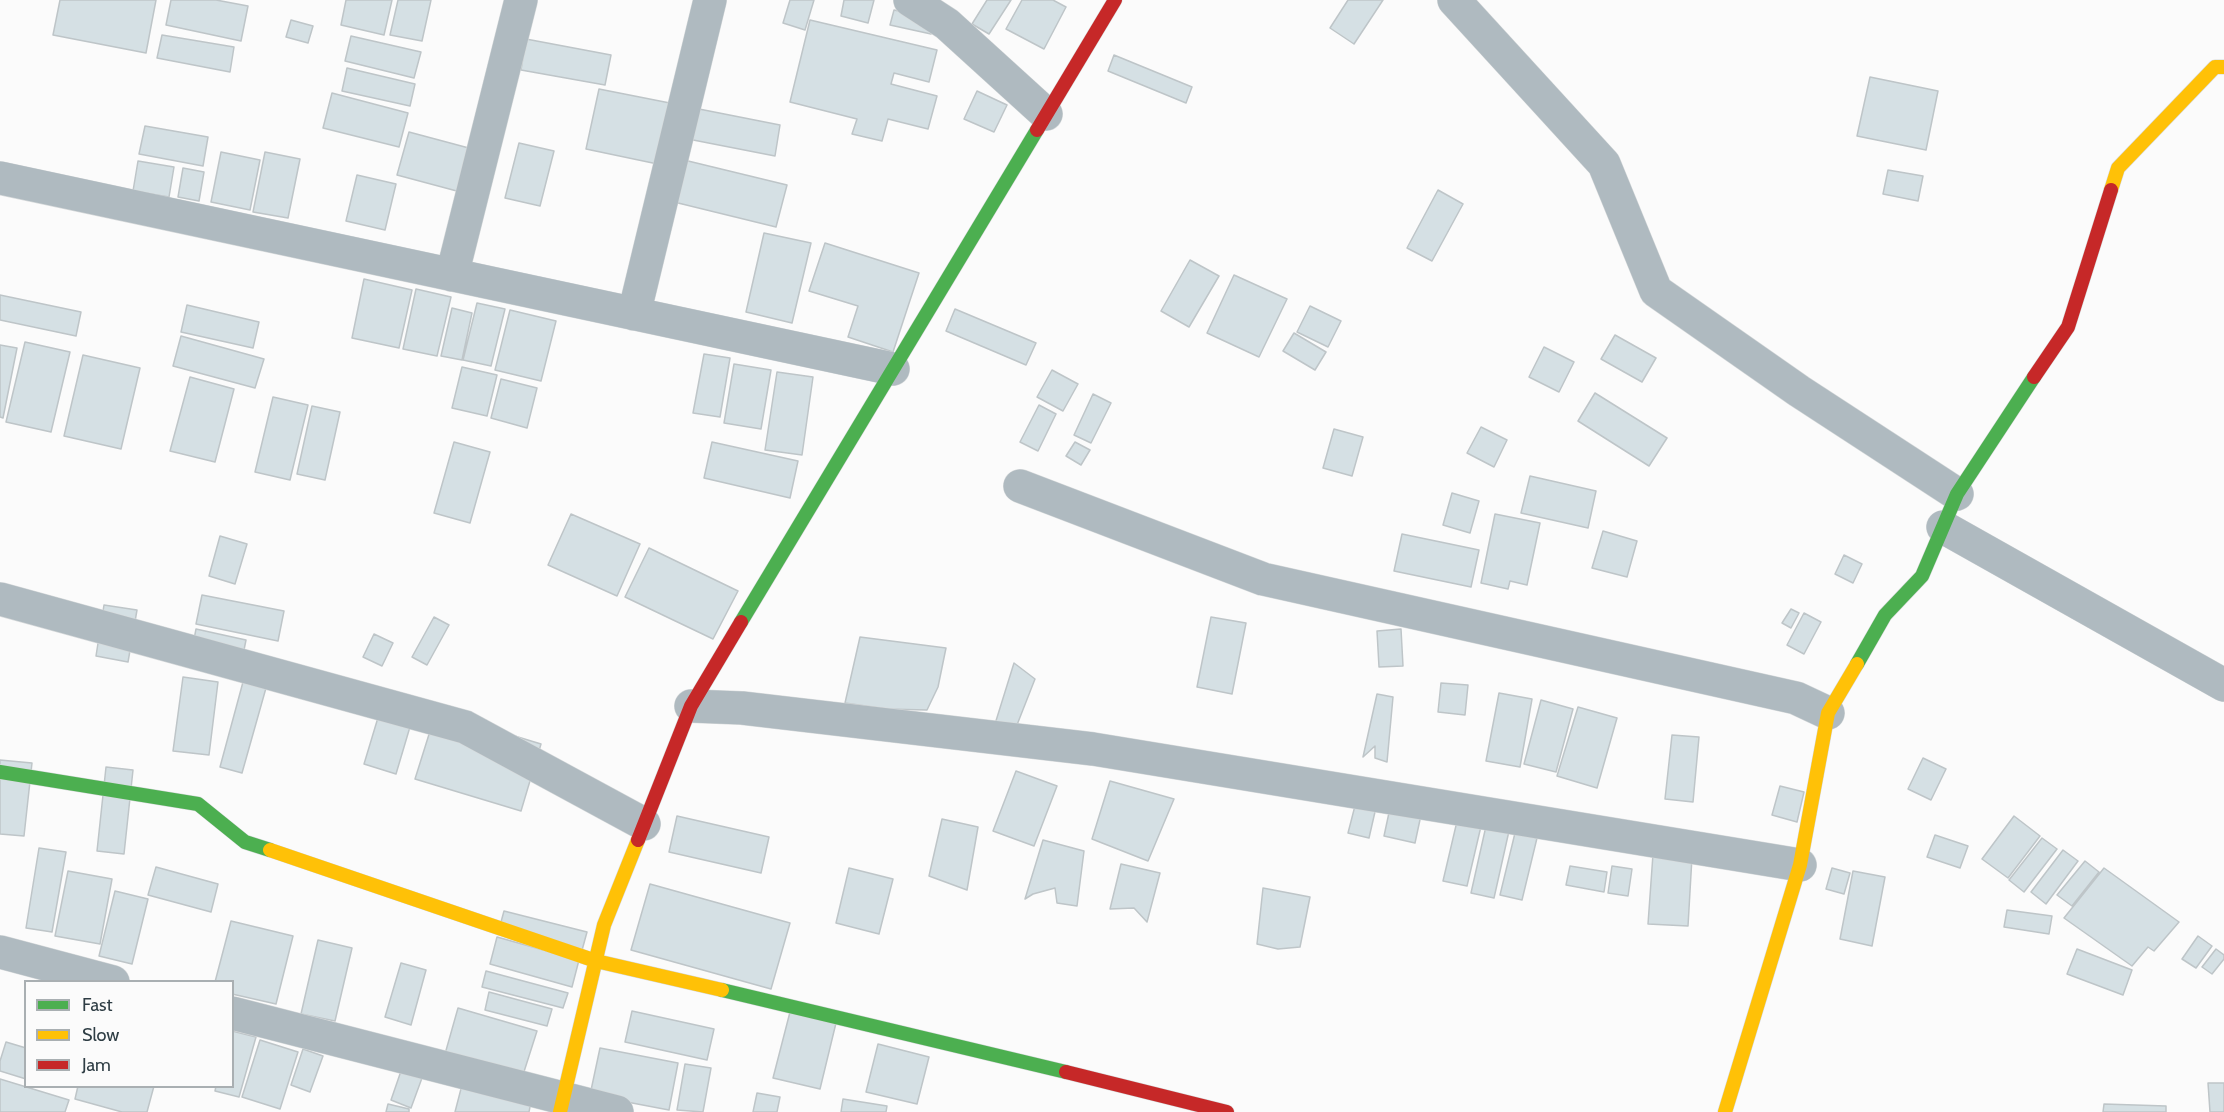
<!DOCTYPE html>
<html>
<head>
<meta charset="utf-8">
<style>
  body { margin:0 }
  #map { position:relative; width:2224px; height:1112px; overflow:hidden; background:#fbfbfb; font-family:Cabin,sans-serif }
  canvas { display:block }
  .legend { position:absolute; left:24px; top:980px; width:210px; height:108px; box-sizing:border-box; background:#fbfbfb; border:2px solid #a9afb2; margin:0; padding:8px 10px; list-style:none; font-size:18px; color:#2e3d44 }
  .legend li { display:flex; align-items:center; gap:12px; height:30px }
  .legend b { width:30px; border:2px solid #a9afb2 }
</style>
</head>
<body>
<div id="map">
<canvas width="2224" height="1112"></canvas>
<ul class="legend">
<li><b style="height:8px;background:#4caf50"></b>Fast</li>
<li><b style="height:8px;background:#ffc107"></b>Slow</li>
<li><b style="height:8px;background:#c62828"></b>Jam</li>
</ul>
</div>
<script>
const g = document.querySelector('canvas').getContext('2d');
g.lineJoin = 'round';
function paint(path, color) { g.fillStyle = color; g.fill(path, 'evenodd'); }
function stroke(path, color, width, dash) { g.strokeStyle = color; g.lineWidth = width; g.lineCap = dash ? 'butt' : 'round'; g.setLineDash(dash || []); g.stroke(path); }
const building = new Path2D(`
  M 60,0 L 156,0 L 146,53 L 53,35 Z
  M 171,0 L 216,0 L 248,6 L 241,41 L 166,25 Z
  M 346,0 L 392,0 L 384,35 L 341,25 Z
  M 398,0 L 431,0 L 422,41 L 390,35 Z
  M 790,0 L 814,0 L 805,30 L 783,23 Z
  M 844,0 L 874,0 L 868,23 L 841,16 Z
  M 987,0 L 1011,0 L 989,34 L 972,24 Z
  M 1022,0 L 1053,0 L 1066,7 L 1044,49 L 1006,29 Z
  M 1348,0 L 1383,0 L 1354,44 L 1330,28 Z
  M 894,10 L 935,19 L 931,34 L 890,25 Z
  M 291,20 L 313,26 L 308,43 L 286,37 Z
  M 810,20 L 937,50 L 929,82 L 894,73 L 891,84 L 937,96 L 928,129 L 888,119 L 882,141 L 852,134 L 857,119 L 790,102 Z
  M 162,35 L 234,47 L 230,72 L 157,58 Z
  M 351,36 L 421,52 L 414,78 L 345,61 Z
  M 526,39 L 611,55 L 605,85 L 521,70 Z
  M 1114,55 L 1192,87 L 1186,103 L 1108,71 Z
  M 347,68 L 415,84 L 410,106 L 342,91 Z
  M 1870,77 L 1938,91 L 1926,150 L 1857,136 Z
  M 599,89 L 680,105 L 667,166 L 586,149 Z
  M 977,91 L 1007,105 L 994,132 L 964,119 Z
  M 332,93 L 408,113 L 399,147 L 323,128 Z
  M 694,108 L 780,125 L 775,156 L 688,139 Z
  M 145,126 L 208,137 L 203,166 L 139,154 Z
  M 409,132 L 480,151 L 468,194 L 397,175 Z
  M 519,143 L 554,151 L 540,206 L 505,198 Z
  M 221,152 L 260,160 L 250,210 L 211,202 Z
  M 265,152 L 300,159 L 288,218 L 253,212 Z
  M 684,160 L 787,185 L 776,227 L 674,202 Z
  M 138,161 L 174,167 L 169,197 L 133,191 Z
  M 183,168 L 204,172 L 199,201 L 178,197 Z
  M 1888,170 L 1923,176 L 1918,201 L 1883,194 Z
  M 357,175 L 396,184 L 385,230 L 346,221 Z
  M 1438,190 L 1463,204 L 1432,261 L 1407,248 Z
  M 764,233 L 811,243 L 792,323 L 746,312 Z
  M 825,243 L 919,273 L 893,352 L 848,337 L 858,306 L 809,291 Z
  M 1190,260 L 1219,276 L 1189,327 L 1161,311 Z
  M 1234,275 L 1287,299 L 1259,357 L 1207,333 Z
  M 364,279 L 412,290 L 399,348 L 352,338 Z
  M 416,289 L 451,297 L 437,356 L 403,349 Z
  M 0,295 L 81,312 L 76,336 L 0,320 Z
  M 477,303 L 505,309 L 491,366 L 463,360 Z
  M 187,305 L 259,322 L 253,348 L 181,332 Z
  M 1310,306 L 1341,321 L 1328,347 L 1297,332 Z
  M 452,308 L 472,313 L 462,360 L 441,356 Z
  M 955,309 L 1036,343 L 1026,365 L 946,331 Z
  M 510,310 L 556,321 L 541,381 L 495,370 Z
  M 1294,333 L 1326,352 L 1315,370 L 1283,351 Z
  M 1615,335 L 1656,358 L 1642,382 L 1601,359 Z
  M 181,336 L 264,359 L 255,388 L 173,366 Z
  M 25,342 L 70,352 L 51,432 L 6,422 Z
  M 0,345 L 17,348 L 3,418 L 0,417 Z
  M 1544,347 L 1574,362 L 1559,392 L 1529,377 Z
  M 704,354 L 730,358 L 720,417 L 693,413 Z
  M 83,355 L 140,368 L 121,449 L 64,436 Z
  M 734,364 L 771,370 L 761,429 L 724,423 Z
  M 462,367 L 497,375 L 487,416 L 452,408 Z
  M 1052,370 L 1078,384 L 1063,411 L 1037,397 Z
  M 777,372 L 813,377 L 802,455 L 765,450 Z
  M 190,377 L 234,389 L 215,462 L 170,451 Z
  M 501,379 L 537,388 L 527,428 L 491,418 Z
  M 1595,393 L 1667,438 L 1649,466 L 1578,421 Z
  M 1093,394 L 1111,403 L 1091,443 L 1074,435 Z
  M 273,397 L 308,405 L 290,480 L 255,472 Z
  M 1039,405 L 1056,414 L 1038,451 L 1020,442 Z
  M 312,406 L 340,412 L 325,480 L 297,474 Z
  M 1481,427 L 1507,440 L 1494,467 L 1467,453 Z
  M 1334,429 L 1363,437 L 1352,476 L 1323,468 Z
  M 454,442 L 490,452 L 470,523 L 434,513 Z
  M 712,442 L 798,461 L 790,498 L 704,478 Z
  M 1075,442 L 1090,450 L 1081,465 L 1066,456 Z
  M 1530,476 L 1596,491 L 1588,528 L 1521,513 Z
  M 1452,493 L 1479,501 L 1470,533 L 1443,525 Z
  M 571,514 L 640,544 L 617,596 L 548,565 Z
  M 1495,514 L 1540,523 L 1527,585 L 1510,581 L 1508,589 L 1481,583 Z
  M 1603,531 L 1637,541 L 1627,577 L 1592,568 Z
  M 1402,534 L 1479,550 L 1471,587 L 1394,571 Z
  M 220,536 L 247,544 L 235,584 L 209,576 Z
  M 649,548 L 738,591 L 713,639 L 625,597 Z
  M 1844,555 L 1862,564 L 1853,583 L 1835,574 Z
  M 202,595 L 284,611 L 278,641 L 196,624 Z
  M 104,605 L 137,610 L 128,662 L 96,656 Z
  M 1791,609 L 1799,613 L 1791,628 L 1782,623 Z
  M 1804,613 L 1821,622 L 1804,654 L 1787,645 Z
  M 434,617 L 449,625 L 427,665 L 412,657 Z
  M 1211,617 L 1246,623 L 1232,694 L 1197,687 Z
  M 196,629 L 246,640 L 239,675 L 189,665 Z
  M 1401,629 L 1403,666 L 1379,667 L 1377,631 Z
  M 374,634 L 393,643 L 382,666 L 363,657 Z
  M 860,637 L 946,648 L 938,687 L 927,710 L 886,709 L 845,703 Z
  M 1014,663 L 1035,679 L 1015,730 L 995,724 Z
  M 183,677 L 218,682 L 209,755 L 173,751 Z
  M 243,682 L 266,688 L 242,773 L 220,767 Z
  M 1441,683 L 1468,685 L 1465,715 L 1438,712 Z
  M 1499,693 L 1532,699 L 1520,767 L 1486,761 Z
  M 1377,694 L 1393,697 L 1387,762 L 1375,758 L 1375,746 L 1363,757 Z
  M 1541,700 L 1573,709 L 1556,772 L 1524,764 Z
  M 383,701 L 415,710 L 396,774 L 364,764 Z
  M 1578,707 L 1617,718 L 1597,788 L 1557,776 Z
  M 436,712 L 541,744 L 521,811 L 415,779 Z
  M 1672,735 L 1699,737 L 1693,802 L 1665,799 Z
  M 1923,758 L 1946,769 L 1931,800 L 1908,789 Z
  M 0,760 L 32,763 L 24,836 L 0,834 Z
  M 106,767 L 133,770 L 124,854 L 97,851 Z
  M 1016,771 L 1057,786 L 1034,846 L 993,831 Z
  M 1110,781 L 1174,799 L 1148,861 L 1092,839 Z
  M 1780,786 L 1804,792 L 1797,822 L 1772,815 Z
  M 1357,798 L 1377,803 L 1369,838 L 1348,833 Z
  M 1390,808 L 1421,815 L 1415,843 L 1384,836 Z
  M 677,816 L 769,837 L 761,873 L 669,852 Z
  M 2014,816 L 2040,836 L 2008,878 L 1982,859 Z
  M 1458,817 L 1482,822 L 1467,886 L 1443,881 Z
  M 942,819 L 978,827 L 967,890 L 929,876 Z
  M 1486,826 L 1509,831 L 1494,898 L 1471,893 Z
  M 1515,833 L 1537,838 L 1522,900 L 1500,895 Z
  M 1935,835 L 1968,846 L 1960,868 L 1927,857 Z
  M 2042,838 L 2057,849 L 2024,892 L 2009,880 Z
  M 1043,840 L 1084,851 L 1077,906 L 1057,903 L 1055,888 L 1033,894 L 1025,899 Z
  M 39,848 L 66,852 L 52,932 L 26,928 Z
  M 2063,850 L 2078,861 L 2046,904 L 2031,892 Z
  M 1653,854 L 1692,857 L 1688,926 L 1648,924 Z
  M 2085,861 L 2099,872 L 2072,906 L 2057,895 Z
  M 1121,864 L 1160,873 L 1147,922 L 1134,908 L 1110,909 Z
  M 1570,866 L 1607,872 L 1604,892 L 1566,885 Z
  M 1612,866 L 1632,869 L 1628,896 L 1608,893 Z
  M 156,867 L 218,884 L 211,912 L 148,895 Z
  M 849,868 L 893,879 L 879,934 L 836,923 Z
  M 1832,868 L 1850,873 L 1844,894 L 1826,889 Z
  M 2104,868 L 2179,922 L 2154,951 L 2148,947 L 2132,966 L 2064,918 Z
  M 68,871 L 112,879 L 100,944 L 55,936 Z
  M 1853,871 L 1885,877 L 1872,946 L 1840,939 Z
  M 650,884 L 790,923 L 771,989 L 631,950 Z
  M 1263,888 L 1310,897 L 1300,947 L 1278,949 L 1257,944 Z
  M 115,891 L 148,899 L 132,964 L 99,956 Z
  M 2007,910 L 2052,916 L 2049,934 L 2004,927 Z
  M 504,911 L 587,932 L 581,954 L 498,933 Z
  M 231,921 L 293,936 L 276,1004 L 232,994 L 232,982 L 215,982 Z
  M 2198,936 L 2212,946 L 2196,968 L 2182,959 Z
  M 497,937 L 579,960 L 572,987 L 490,964 Z
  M 318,940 L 352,948 L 335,1021 L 301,1014 Z
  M 2077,949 L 2132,970 L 2123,995 L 2067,974 Z
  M 2216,949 L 2224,955 L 2224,959 L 2212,974 L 2202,967 Z
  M 401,963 L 426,970 L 411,1025 L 385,1017 Z
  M 486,971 L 568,993 L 563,1008 L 482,987 Z
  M 489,992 L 552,1009 L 547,1026 L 485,1010 Z
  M 458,1008 L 537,1031 L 522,1078 L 445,1054 Z
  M 632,1011 L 714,1029 L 707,1060 L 625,1042 Z
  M 790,1012 L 836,1023 L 820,1089 L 773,1078 Z
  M 232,1031 L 256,1037 L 239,1097 L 215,1091 L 216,1086 L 232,1086 Z
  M 260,1040 L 298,1052 L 280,1109 L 242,1097 Z
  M 6,1042 L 26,1048 L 26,1079 L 0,1071 L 0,1061 Z
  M 878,1044 L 929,1057 L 917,1104 L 866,1092 Z
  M 600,1048 L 678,1063 L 669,1110 L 590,1095 Z
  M 303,1049 L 323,1056 L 310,1092 L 291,1085 Z
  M 685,1064 L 711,1068 L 703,1112 L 677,1110 Z
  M 401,1071 L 422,1078 L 411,1108 L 391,1100 Z
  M 0,1079 L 69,1100 L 65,1112 L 0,1112 Z
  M 463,1081 L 532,1097 L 529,1112 L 455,1112 Z
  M 2208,1083 L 2224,1083 L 2224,1112 L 2210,1112 Z
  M 78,1086 L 154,1086 L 147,1112 L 122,1112 L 75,1099 Z
  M 757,1093 L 780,1097 L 777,1112 L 753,1112 Z
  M 843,1099 L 887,1106 L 886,1112 L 841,1112 Z
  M 388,1104 L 409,1109 L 409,1112 L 386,1112 Z
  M 2104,1104 L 2166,1106 L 2166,1112 L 2103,1112 Z`);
const street = new Path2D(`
  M 910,0 L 947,24 L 1046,114
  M 1454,0 L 1604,164 L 1656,291 L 1799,391 L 1957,494
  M 0,178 L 893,369
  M 452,275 L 521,0
  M 634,314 L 710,0
  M 1020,486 L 1263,579 L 1796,698 L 1828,713
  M 1943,527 L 2224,685
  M 0,599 L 465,727 L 644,824
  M 691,706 L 742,708 L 1093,749 L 1800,865
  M 0,952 L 113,982
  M 232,1013 L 617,1112`);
const fast = new Path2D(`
  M 741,622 L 1037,130
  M 1857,664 L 1885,615 L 1922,576 L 1957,494 L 2034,377
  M 0,772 L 198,804 L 245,842 L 270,850
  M 722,990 L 1066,1072`);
const slow = new Path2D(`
  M 2111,190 L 2118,168 L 2215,67 L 2224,67
  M 270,850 L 596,961 L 722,990
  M 560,1112 L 604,925 L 638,840
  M 1725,1112 L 1800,865 L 1828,713 L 1857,664`);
const jam = new Path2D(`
  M 1037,130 L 1115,0
  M 2034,377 L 2068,327 L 2111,190
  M 638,840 L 691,706 L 741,622
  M 1066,1072 L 1227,1112`);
paint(building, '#d5e0e4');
stroke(building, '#bec5c8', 1.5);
stroke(street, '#d6d9da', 34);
stroke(fast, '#d6d9da', 15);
stroke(slow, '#d6d9da', 15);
stroke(jam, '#d6d9da', 15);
stroke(street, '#afbac0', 33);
stroke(fast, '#4caf50', 14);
stroke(slow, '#ffc107', 14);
stroke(jam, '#c62828', 14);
</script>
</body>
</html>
